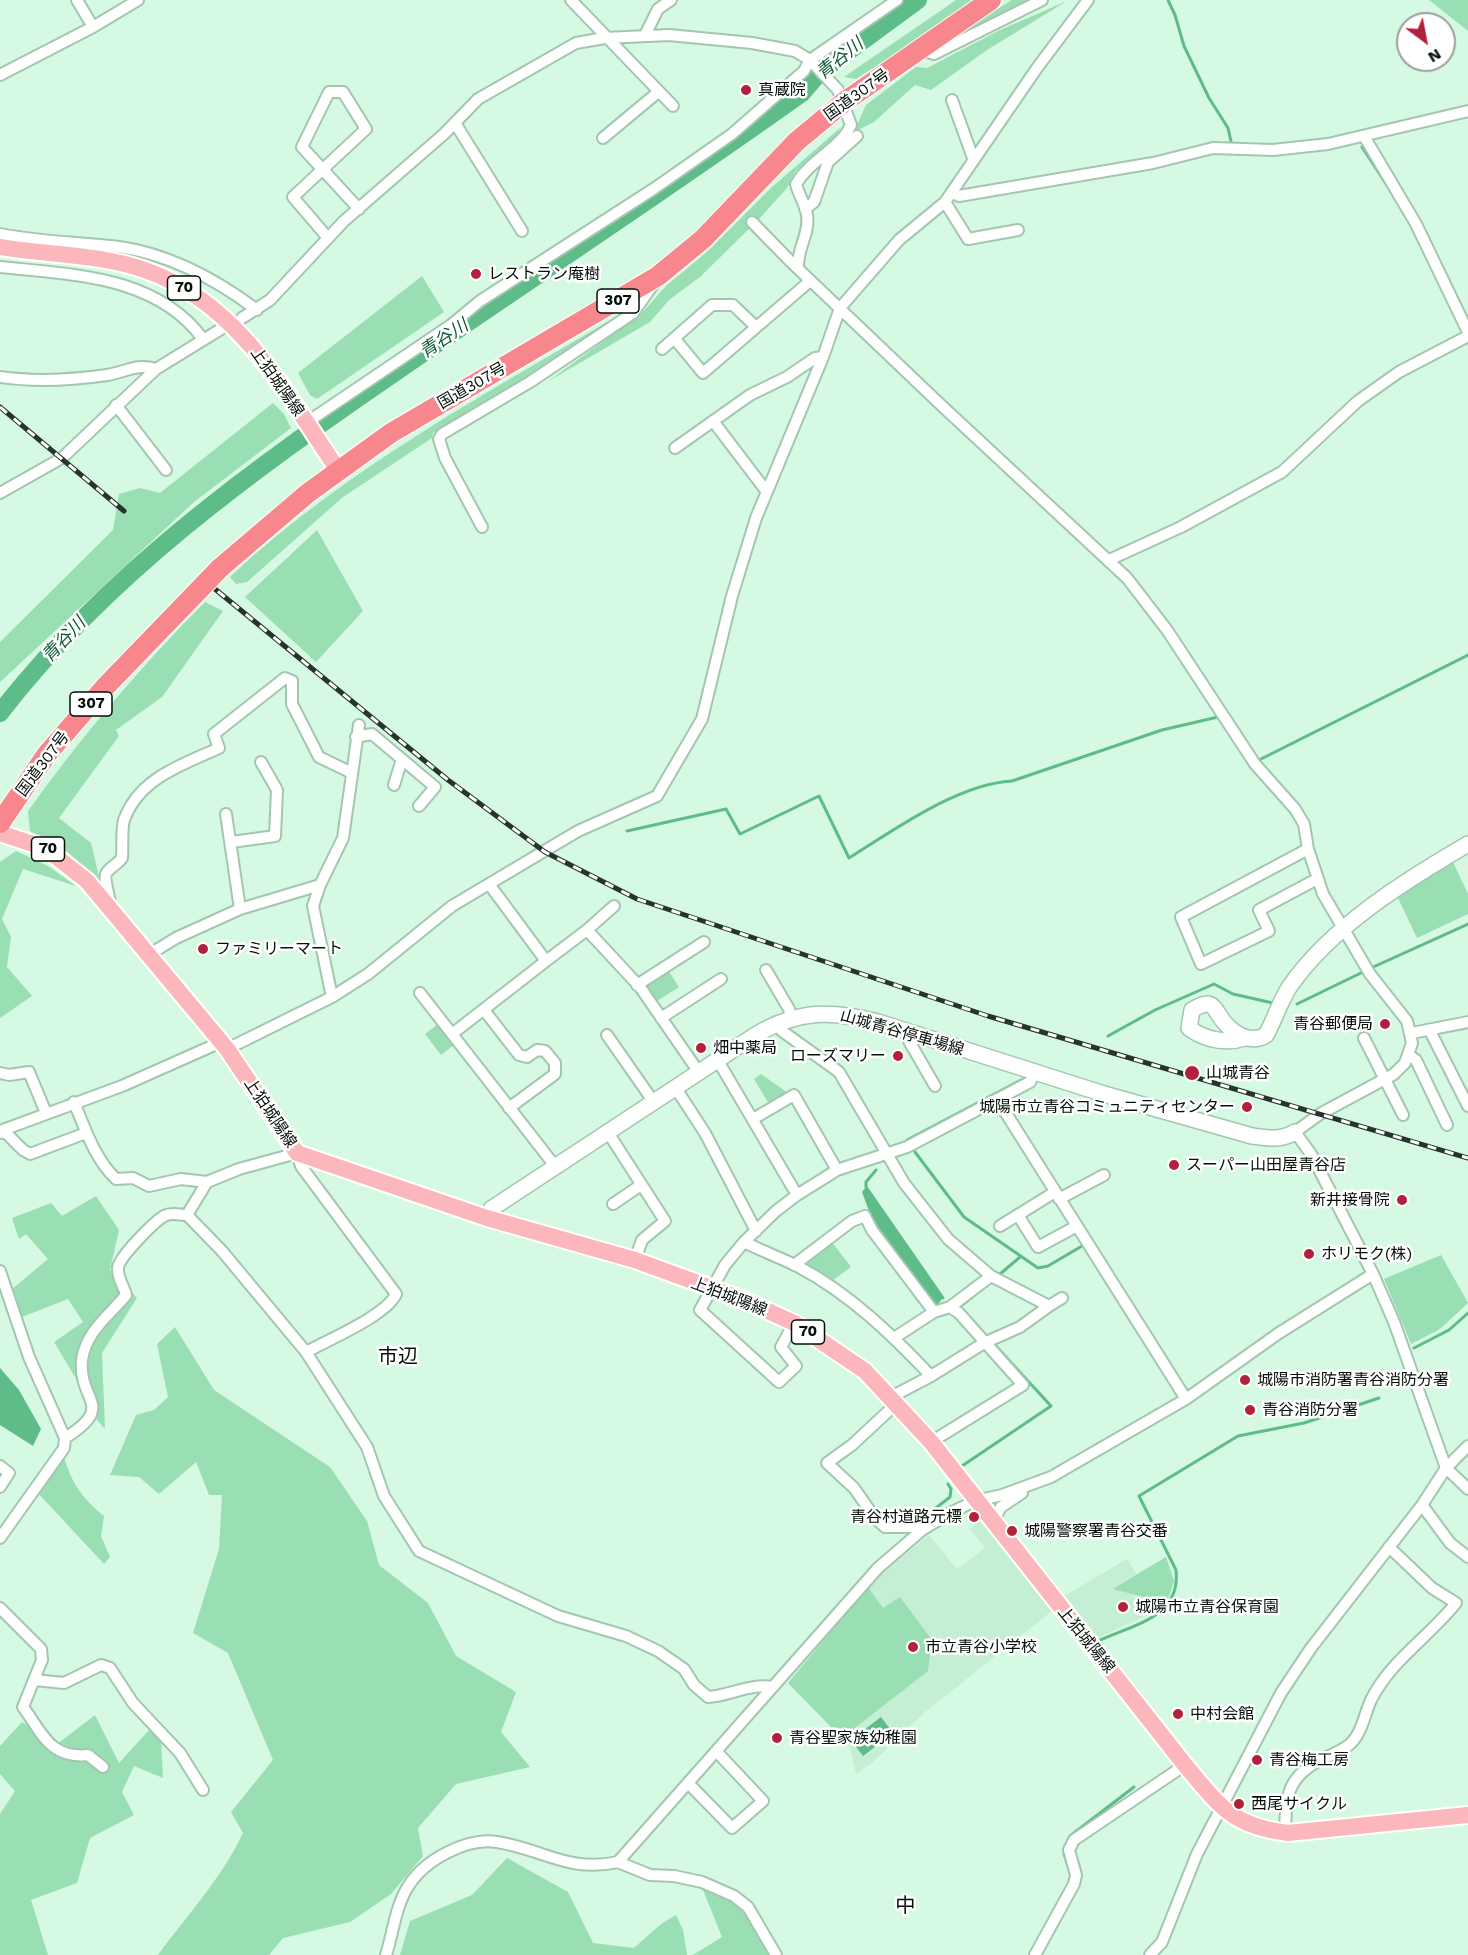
<!DOCTYPE html>
<html>
<head>
<meta charset="utf-8">
<style>
  body { margin:0 }
  #map { position:relative; width:1468px; height:1955px; overflow:hidden; background:#d5f9e2; font-family:"Work Sans",sans-serif }
  canvas { display:block }
  .north { position:absolute; left:1396px; top:12px; width:60px; height:60px; box-sizing:border-box; background:#fff; border:2px solid #9b9f9c; border-radius:50%; rotate:148deg; font-size:16px; font-weight:700; line-height:24px; text-align:center; color:#040f08 }
  .north::after { content:''; display:block; margin:auto; width:21px; height:27px; background:#b3203b; clip-path:polygon(50% 0,100% 100%,50% 72%,0 100%) }
</style>
</head>
<body>
<div id="map">
<canvas width="1468" height="1955"></canvas>
<div class="north">N</div>
</div>
<script>
const g = document.querySelector('canvas').getContext('2d');
g.lineJoin = 'round';
function paint(path, color) { g.fillStyle = color; g.fill(path, 'evenodd'); }
function stroke(path, color, width, dash) { g.strokeStyle = color; g.lineWidth = width; g.lineCap = dash ? 'butt' : 'round'; g.setLineDash(dash || []); g.stroke(path); }
function write(font, color, halo, rows, align = 'center') {
  g.font = font + ' "Work Sans","Noto Sans JP",sans-serif'; g.lineWidth = 5; g.setLineDash([]); g.textBaseline = 'middle'; g.strokeStyle = halo; g.fillStyle = color; for (const [text, x, y, turn = 0] of rows) {
    g.save(); g.translate(x, y); g.rotate((+turn || 0) * Math.PI / 180); g.textAlign = isNaN(turn) ? turn : align; if (halo) g.strokeText(text, 0, 0); g.fillText(text, 0, 0); g.restore();
  }
}
const built = new Path2D(`
  M 981,1520 L 1053,1610 L 925,1712 L 873,1762 L 856,1774 L 850,1747 L 788,1683 L 876,1578 L 929,1535 L 957,1569 L 985,1548 L 970,1529 Z
  M 1166,1557 L 1174,1581 L 1167,1603 L 1163,1608 L 1093,1640 L 1061,1598 L 1127,1559 L 1136,1574 Z`);
const green = new Path2D(`
  M 956,0 L 981,0 L 856,79 L 844,77 Z
  M 1012,0 L 1030,0 L 946,41 Z
  M 1429,0 L 1468,0 L 1468,31 Z
  M 1067,1 L 987,50 L 931,90 L 915,85 L 874,122 L 854,132 L 866,105 L 916,67 L 927,68 L 1000,30 Z
  M 840,128 L 837,135 L 795,172 L 787,188 L 759,219 L 700,277 L 669,300 L 650,322 L 547,382 L 641,314 L 666,286 L 708,251 L 771,188 Z
  M 422,276 L 444,312 L 317,399 L 310,395 L 298,373 Z
  M 631,308 L 523,381 L 433,433 L 432,438 L 343,497 L 247,582 L 236,584 L 230,577 C 348,466 493,390 631,308 Z
  M 273,403 L 284,414 L 291,428 L 194,502 L 0,682 L 0,642 L 113,530 L 119,494 L 140,488 L 160,493 Z
  M 317,530 L 363,611 L 316,662 L 245,597 Z
  M 205,602 L 223,611 L 162,697 L 116,730 L 119,736 L 59,818 L 91,843 L 101,885 L 69,853 L 30,831 L 28,811 C 81,737 140,667 205,602 Z
  M 16,851 L 48,866 L 76,886 L 23,869 L 2,919 L 11,937 L 7,967 L 32,996 L 0,1018 L 0,862 Z
  M 1452,860 L 1468,894 L 1468,914 L 1417,938 L 1398,898 Z
  M 668,970 L 679,987 L 654,1003 L 643,986 Z
  M 438,1024 L 454,1045 L 441,1055 L 425,1034 Z
  M 761,1074 L 788,1093 L 769,1104 L 754,1079 Z
  M 96,1196 L 119,1230 L 110,1270 L 137,1298 L 102,1353 L 105,1429 L 87,1409 L 83,1390 L 54,1342 L 83,1322 L 68,1299 L 22,1317 L 11,1290 L 48,1259 L 26,1234 L 19,1239 L 12,1218 L 51,1203 L 62,1216 Z
  M 831,1241 L 851,1267 L 829,1283 L 799,1264 Z
  M 1441,1255 L 1468,1303 L 1440,1329 L 1411,1344 L 1384,1279 Z
  M 175,1327 L 214,1390 L 330,1467 L 367,1521 L 379,1565 L 428,1603 L 456,1656 L 516,1692 L 501,1732 L 530,1767 L 456,1784 L 418,1828 L 423,1856 L 391,1894 L 350,1922 L 283,1938 L 269,1955 L 158,1955 C 187,1915 222,1878 243,1833 L 231,1812 L 273,1760 L 228,1653 L 193,1633 L 219,1549 L 222,1495 L 209,1495 L 196,1462 L 159,1494 L 139,1477 L 110,1475 L 136,1415 L 154,1410 L 168,1397 L 157,1344 Z
  M 64,1457 C 72,1484 82,1498 104,1516 L 101,1536 L 110,1557 L 104,1564 L 37,1492 Z
  M 1166,1557 L 1174,1581 L 1167,1603 L 1113,1589 Z
  M 868,1587 L 883,1608 L 900,1597 L 932,1640 L 928,1671 L 842,1738 L 788,1683 Z
  M 95,1715 L 119,1763 L 149,1730 L 161,1741 L 163,1778 L 134,1766 L 122,1792 L 134,1815 L 90,1838 L 77,1883 L 31,1900 L 48,1955 L 0,1955 L 0,1814 L 15,1791 L 0,1774 L 0,1746 L 22,1722 L 56,1745 Z
  M 507,1858 L 568,1892 L 593,1943 L 634,1948 L 661,1924 L 676,1915 L 683,1930 L 687,1955 L 400,1955 L 410,1921 L 472,1895 Z
  M 701,1885 C 746,1906 747,1913 772,1955 L 693,1955 L 722,1937 Z`);
const water = new Path2D(`
  M 866,1187 L 943,1298 L 937,1305 L 931,1304 L 876,1230 L 862,1192 Z
  M 0,1368 L 19,1390 L 41,1429 L 33,1446 L 0,1425 Z
  M 881,1717 L 893,1733 L 863,1756 L 851,1740 Z`);
const stream = new Path2D(`
  M 1168,0 L 1175,15 L 1184,46 L 1209,98 L 1228,128 L 1232,146
  M 1362,147 L 1392,193
  M 1257,761 L 1468,655
  M 627,831 L 726,809 L 740,834 L 819,796 L 849,858 C 895,829 958,784 1012,781 L 1162,730 L 1218,717
  M 1371,968 L 1468,924
  M 1297,1004 L 1365,971
  M 1108,1036 L 1155,1010 L 1214,984 L 1233,994 L 1273,1003
  M 907,1140 L 1023,1079
  M 915,1152 L 964,1217 L 1038,1268 L 1048,1266 L 1082,1246
  M 876,1170 L 866,1182 L 866,1187 L 943,1298
  M 999,1275 L 1020,1257
  M 962,1305 L 972,1297
  M 1414,1348 L 1449,1330 L 1468,1313
  M 959,1468 L 1051,1406 L 994,1344
  M 918,1522 L 950,1497 L 951,1489 L 948,1484
  M 1127,1678 L 1098,1641 C 1134,1624 1181,1618 1176,1570 L 1139,1496 L 1238,1436 L 1304,1423 L 1379,1398
  M 1069,1868 L 1064,1854 L 1070,1836 L 1134,1787`);
const river = new Path2D(`
  M 0,713 C 107,574 254,469 397,371 C 532,278 669,188 802,93 L 820,72 L 918,0`);
const street = new Path2D(`
  M 77,0 L 93,27
  M 571,0 L 673,106
  M 645,35 L 658,9 L 671,0
  M 920,50 L 934,54 L 1042,0
  M 0,75 L 93,27 L 138,0
  M 952,100 L 973,158
  M 455,123 L 522,231
  M 1364,136 L 1416,224 L 1468,332
  M 603,138 L 657,93
  M 952,193 L 959,196 L 1153,163 L 1213,148 L 1273,150 L 1328,144 L 1468,111
  M 945,202 L 968,239 L 1018,230
  M 805,209 L 814,202 L 828,162 L 857,136
  M 752,222 L 791,262 L 941,405 L 1127,578 L 1167,630 L 1255,764 L 1295,809 L 1304,824 L 1308,849 L 1323,894 L 1370,974 L 1407,1021 L 1412,1043 L 1405,1063 L 1394,1074 L 1320,1114 L 1295,1132 L 1311,1154 L 1373,1274 L 1394,1322 L 1446,1468 L 1468,1489
  M 0,234 C 40,242 79,242 119,247 C 170,254 217,280 257,310
  M 328,238 L 293,197 L 366,129 L 343,92 L 329,92 L 302,147 L 359,209
  M 0,267 C 73,275 156,275 203,339
  M 242,318 L 270,300 L 344,221 L 444,134 L 478,99 L 576,43 L 605,38 L 669,35 L 752,43 L 795,51 L 810,60 L 838,90 L 851,125 C 840,149 810,160 796,184 C 798,194 806,205 807,215 C 810,233 797,249 798,267
  M 674,338 L 703,373 L 810,281
  M 662,349 L 712,305 L 733,305 L 755,326
  M 0,377 C 35,382 72,380 107,375 C 126,372 136,363 156,369
  M 116,405 L 166,470
  M 713,421 L 767,492
  M 306,423 L 451,325 L 480,301 L 655,188 L 732,134 L 804,71 L 810,60 L 897,0
  M 675,448 L 750,395 L 787,377 L 815,358 L 823,357
  M 0,493 L 62,458 L 156,369 L 221,329
  M 482,527 L 445,458 L 439,439 L 442,434 L 530,382 L 633,313 L 655,282
  M 1109,560 L 1181,527 L 1282,472 L 1358,401 L 1399,372 L 1468,336
  M 356,737 L 372,734 L 435,787 L 419,806
  M 394,785 L 402,759
  M 226,814 L 240,909
  M 232,842 L 275,836 L 277,790 L 261,762
  M 1308,849 L 1181,917 L 1201,964 L 1269,931 L 1259,910 L 1317,879
  M 489,884 L 546,961 L 587,930 L 640,987 L 698,1071
  M 320,885 L 313,906 L 332,997
  M 110,907 C 111,896 101,877 108,871 C 113,865 118,864 122,858 C 123,846 121,831 124,820 C 139,778 182,765 219,748 L 214,734 L 285,678 L 292,681 L 292,704 L 319,757 L 350,772
  M 587,930 L 614,906
  M 150,954 L 176,938 L 240,909 L 320,885 L 343,838 L 359,725
  M 766,970 L 789,1009 L 791,1018
  M 637,985 L 704,942
  M 420,993 L 555,1166
  M 484,1010 L 519,1055 L 527,1057 L 537,1050 L 545,1051 L 555,1063 L 555,1074 L 509,1108
  M 661,1018 L 721,979
  M 776,1022 L 782,1031 L 839,1072 L 904,1183 L 948,1239 L 991,1276 L 1049,1306 L 1020,1327 L 984,1343 L 931,1376 L 891,1397
  M 1430,1031 L 1468,1106
  M 908,1032 L 909,1041 L 935,1086
  M 1412,1033 L 1468,1022
  M 452,1034 L 546,961
  M 607,1035 L 653,1101
  M 1364,1038 L 1403,1115
  M 227,1049 L 332,997 L 368,974 L 452,906 L 578,831 L 657,796 L 702,719 L 732,596 L 756,518 L 823,357 L 840,308 L 899,240 L 945,202 L 1037,68 L 1088,0
  M 1409,1055 L 1416,1060 L 1447,1125
  M 717,1059 L 797,1195
  M 0,1073 L 9,1075 L 29,1072 L 46,1113
  M 675,1087 L 705,1133 L 756,1231
  M 997,1099 L 1186,1399
  M 74,1102 C 85,1129 95,1159 116,1179 L 133,1178 L 149,1186 L 181,1179 L 207,1182 L 239,1169 L 297,1153 L 301,1166 L 396,1294 C 387,1315 328,1340 306,1352
  M 753,1119 L 794,1095 L 837,1170
  M 0,1131 L 122,1086 L 221,1042
  M 607,1131 L 665,1221 L 642,1240 L 635,1260
  M 1,1133 L 3,1130 L 23,1150 L 30,1154 L 86,1133
  M 207,1182 L 187,1215 L 222,1251 L 306,1352 L 367,1447 L 384,1496 L 419,1551 L 558,1616 L 626,1636 L 658,1651 L 684,1669 L 694,1685 L 708,1697 C 729,1696 751,1683 772,1687
  M 1059,1199 L 1104,1175
  M 613,1204 L 641,1185
  M 1018,1215 L 1038,1247 L 1077,1226
  M 1000,1226 L 1055,1192
  M 744,1242 C 762,1251 781,1258 799,1267 C 850,1294 892,1335 931,1376
  M 794,1265 L 852,1221 L 865,1216 L 872,1230 L 934,1312
  M 0,1271 L 29,1357 L 65,1438 L 64,1448 L 0,1538
  M 1049,1306 L 1062,1298
  M 794,1323 L 781,1347 L 796,1366 L 779,1382 L 700,1310 L 725,1265 L 744,1242 L 776,1211 L 797,1195 L 837,1170 L 907,1147 L 1030,1082 L 1036,1071
  M 894,1338 L 934,1312 L 950,1307 L 991,1276
  M 896,1404 L 852,1445 L 827,1463 L 854,1488 L 875,1518 L 885,1527 L 914,1527 L 922,1530
  M 65,1438 C 117,1405 78,1402 82,1360 C 86,1331 109,1316 126,1295 C 124,1286 117,1278 118,1268 C 119,1257 154,1222 164,1216 C 172,1212 179,1215 187,1215
  M 931,1442 L 1023,1385 L 959,1313 L 950,1307
  M 0,1466 L 9,1473 L 0,1487
  M 1422,1505 L 1450,1543 L 1468,1557
  M 992,1523 L 1001,1507 L 1022,1493
  M 0,1608 L 41,1649 L 42,1660 L 23,1707 C 43,1734 50,1759 88,1755 L 103,1767
  M 35,1680 L 64,1683 L 101,1665 L 110,1668 L 133,1703 L 180,1753 L 203,1790
  M 689,1784 L 732,1828 L 763,1801 L 717,1752
  M 1285,1833 C 1286,1798 1286,1778 1320,1760 C 1329,1756 1341,1751 1349,1745 C 1362,1734 1364,1715 1371,1700 C 1391,1660 1429,1637 1456,1603 L 1432,1588 L 1389,1547
  M 618,1862 L 650,1875 L 674,1876 L 702,1882 L 734,1896 L 748,1907 L 776,1955
  M 386,1955 C 393,1933 396,1904 409,1885 C 425,1860 467,1837 497,1842 C 543,1849 568,1873 618,1862 L 878,1568 L 922,1530 L 948,1514 L 975,1501 L 1002,1495 L 1051,1477 L 1186,1399 L 1279,1333 L 1373,1274
  M 1035,1955 L 1074,1884 L 1076,1875 L 1069,1850 L 1074,1840 L 1185,1765
  M 1150,1955 L 1162,1942 L 1197,1854 L 1281,1693 L 1311,1648 L 1422,1505 L 1446,1468 L 1468,1446`);
const secondary = new Path2D(`
  M 1245,1038 C 1226,1044 1205,1040 1189,1028 L 1192,1010 C 1214,997 1212,1007 1224,1022 C 1235,1035 1251,1044 1266,1035 C 1275,1019 1280,1001 1290,986 C 1332,926 1406,880 1468,844
  M 487,1218 L 491,1209 L 757,1034 C 799,1010 831,1010 878,1022 L 1104,1094 L 1252,1136 C 1268,1138 1280,1141 1295,1132`);
const primary = new Path2D(`
  M 0,247 C 47,255 100,254 145,270 C 239,303 285,392 338,470
  M 0,833 L 45,848 L 87,881 L 227,1049 L 297,1153 L 487,1218 L 635,1260 L 744,1300 L 794,1323 L 865,1371 L 931,1442 L 1185,1765 C 1220,1806 1231,1826 1288,1833 L 1468,1815`);
const highway = new Path2D(`
  M 220,568 L 308,493 L 391,433 L 658,276 L 703,239 L 797,141 L 844,102 L 991,0
  M 0,823 L 47,754 L 105,687 L 194,595`);
const rail = new Path2D(`
  M 0,407 L 124,511
  M 204,580 L 448,780 L 545,852 L 637,899 L 988,1016 L 1468,1158`);
const highwayBridge = new Path2D(`
  M 194,595 L 220,568`);
const markers = [
  [746,90,6,"#b3203b"],
  [476,274,6,"#b3203b"],
  [203,949,6,"#b3203b"],
  [1385,1024,6,"#b3203b"],
  [701,1048,6,"#b3203b"],
  [898,1056,6,"#b3203b"],
  [1192,1073,8,"#b3203b"],
  [1247,1107,6,"#b3203b"],
  [1174,1165,6,"#b3203b"],
  [1402,1200,6,"#b3203b"],
  [1309,1254,6,"#b3203b"],
  [1245,1380,6,"#b3203b"],
  [1250,1410,6,"#b3203b"],
  [974,1517,6,"#b3203b"],
  [1012,1531,6,"#b3203b"],
  [1123,1607,6,"#b3203b"],
  [913,1647,6,"#b3203b"],
  [1178,1714,6,"#b3203b"],
  [777,1738,6,"#b3203b"],
  [1257,1760,6,"#b3203b"],
  [1239,1804,6,"#b3203b"]
];
const shields = [
  [184,288,33],
  [618,301,42],
  [91,704,42],
  [48,849,33],
  [808,1332,33]
];
const shieldNames = [
  ["70",184,288],
  ["307",618,301],
  ["307",91,704],
  ["70",48,849],
  ["70",808,1332]
];
const poiNames = [
  ["真蔵院",758,90],
  ["レストラン庵樹",488,274],
  ["ファミリーマート",215,949],
  ["青谷郵便局",1373,1024,"right"],
  ["畑中薬局",713,1048],
  ["ローズマリー",886,1056,"right"],
  ["山城青谷",1206,1073],
  ["城陽市立青谷コミュニティセンター",1235,1107,"right"],
  ["スーパー山田屋青谷店",1186,1165],
  ["新井接骨院",1390,1200,"right"],
  ["ホリモク(株)",1321,1254],
  ["城陽市消防署青谷消防分署",1257,1380],
  ["青谷消防分署",1262,1410],
  ["青谷村道路元標",962,1517,"right"],
  ["城陽警察署青谷交番",1024,1531],
  ["城陽市立青谷保育園",1135,1607],
  ["市立青谷小学校",925,1647],
  ["中村会館",1190,1714],
  ["青谷聖家族幼稚園",789,1738],
  ["青谷梅工房",1269,1760],
  ["西尾サイクル",1251,1804]
];
const streetNames = [
  ["国道307号",857,95,-36],
  ["上狛城陽線",277,382,55],
  ["国道307号",472,386,-30],
  ["国道307号",43,764,-53],
  ["山城青谷停車場線",902,1033,16],
  ["上狛城陽線",270,1113,56],
  ["上狛城陽線",729,1297,21],
  ["上狛城陽線",1086,1640,51]
];
const waterNames = [
  ["青谷川",840,59,-39],
  ["青谷川",444,339,-34],
  ["青谷川",64,640,-47]
];
const quarterNames = [
  ["市辺",398,1357],
  ["中",905,1906]
];
paint(built, '#c5efd4');
paint(green, '#9adeb4');
paint(water, '#5dbc87');
stroke(stream, '#5dbc87', 3);
stroke(river, '#5dbc87', 18);
stroke(street, '#a4c6b0', 14);
stroke(secondary, '#a4c6b0', 18);
stroke(primary, '#fff', 20);
stroke(highway, '#fff', 22);
stroke(street, '#fff', 10);
stroke(secondary, '#fff', 15);
stroke(primary, '#fbb7bb', 16);
stroke(highway, '#f8878d', 20);
stroke(rail, '#26352b', 5);
stroke(rail, '#fff', 3, [9]);
stroke(highwayBridge, '#fff', 22, []);
stroke(highwayBridge, '#f8878d', 20);
for (const [x, y, r, color] of markers) { const dot = new Path2D(); dot.arc(x, y, r, 0, 2 * Math.PI); g.fillStyle = color; g.fill(dot); stroke(dot, '#fff', 2); }
for (const [x, y, w] of shields) { const box = new Path2D(); box.roundRect(x - w / 2, y - 12, w, 24, 4.5); g.fillStyle = '#fff'; g.fill(box); stroke(box, '#040f08', 1.5); }
write('bold 15px', '#040f08', null, shieldNames);
write('16px', '#040f08', '#fff', poiNames, 'left');
write('16px', '#040f08', '#fff', streetNames);
write('italic 18px', '#0c5734', '#fff', waterNames);
write('20px', '#040f08', '#fff', quarterNames);
</script>
</body>
</html>
